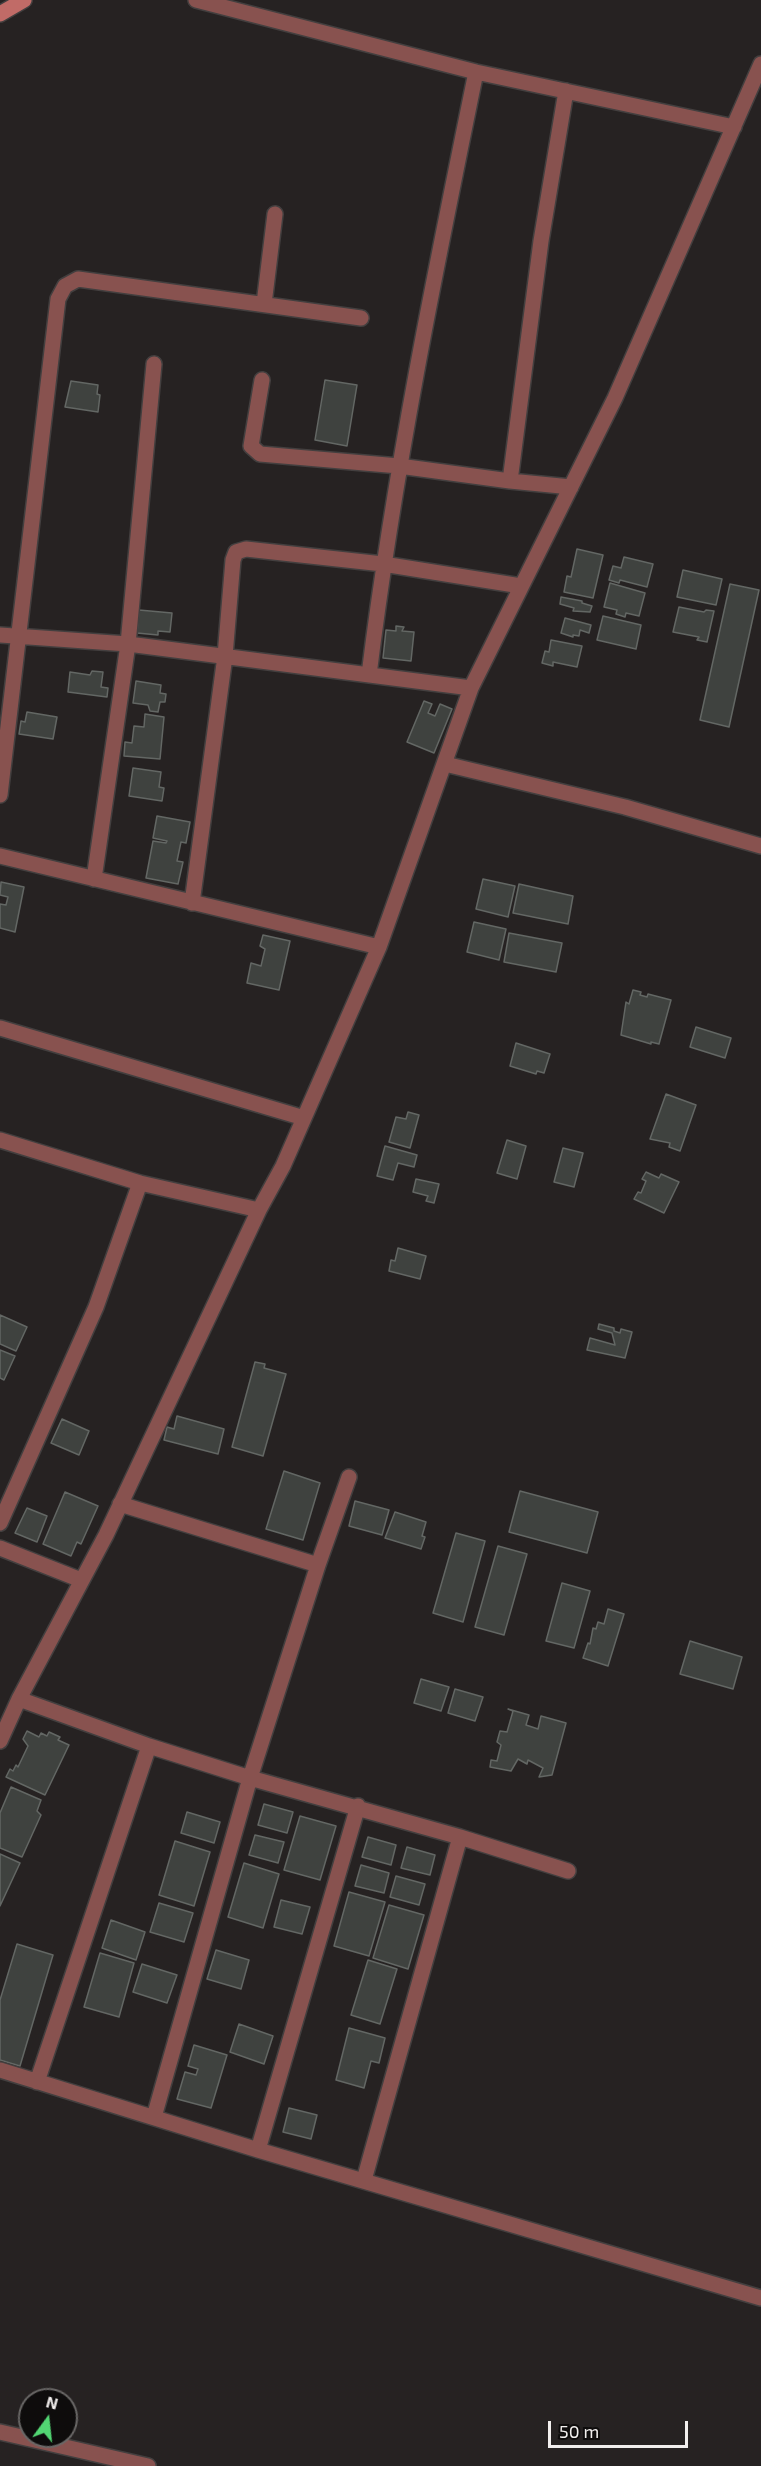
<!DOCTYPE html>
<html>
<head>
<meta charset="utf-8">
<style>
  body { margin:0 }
  #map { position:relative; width:761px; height:2466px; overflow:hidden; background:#262222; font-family:"Exo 2",sans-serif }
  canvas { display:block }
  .north { position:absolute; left:18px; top:2388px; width:60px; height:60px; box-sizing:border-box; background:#0e0c0c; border:2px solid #696766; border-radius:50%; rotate:15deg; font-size:16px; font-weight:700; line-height:24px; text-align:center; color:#f2efee }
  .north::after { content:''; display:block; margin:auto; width:21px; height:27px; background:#52d673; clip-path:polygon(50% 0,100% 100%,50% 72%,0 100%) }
  .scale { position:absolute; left:548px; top:2421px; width:140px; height:27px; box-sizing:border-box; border:3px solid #f2efee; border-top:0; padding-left:8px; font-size:18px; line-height:21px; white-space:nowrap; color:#f2efee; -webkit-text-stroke:4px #0e0c0c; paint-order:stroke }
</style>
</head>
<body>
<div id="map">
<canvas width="761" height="2466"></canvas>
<div class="north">N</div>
<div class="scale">50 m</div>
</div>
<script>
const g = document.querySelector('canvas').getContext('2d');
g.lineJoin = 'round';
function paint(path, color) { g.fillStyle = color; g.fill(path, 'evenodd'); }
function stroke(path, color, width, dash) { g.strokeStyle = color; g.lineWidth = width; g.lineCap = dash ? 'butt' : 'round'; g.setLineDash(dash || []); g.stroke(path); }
const building = new Path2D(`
  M 325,380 L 357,385 L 347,446 L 315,440 Z
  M 71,381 L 98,385 L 97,394 L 100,395 L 98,412 L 65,407 Z
  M 577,549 L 603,555 L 593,598 L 564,592 L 567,576 L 571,577 Z
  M 624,557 L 653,564 L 647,587 L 620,580 L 619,583 L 609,580 L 613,566 L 621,568 Z
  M 683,570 L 722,579 L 716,605 L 677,597 Z
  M 610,583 L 645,593 L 639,616 L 626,613 L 625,617 L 616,614 L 617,610 L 604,607 Z
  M 730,584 L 759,590 L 729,727 L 700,720 Z
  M 561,597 L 582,601 L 582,603 L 592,606 L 590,612 L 573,611 L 574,608 L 560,604 Z
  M 679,607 L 704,612 L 706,610 L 714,611 L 707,642 L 697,640 L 699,637 L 673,632 Z
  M 139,610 L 172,613 L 170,632 L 158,631 L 158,635 L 137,633 Z
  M 603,616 L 641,625 L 636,649 L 597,640 Z
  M 565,618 L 591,625 L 589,633 L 580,630 L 579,636 L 573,635 L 573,637 L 561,633 Z
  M 396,626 L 404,627 L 402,631 L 414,632 L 411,661 L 383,658 L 386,630 L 396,631 Z
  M 551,640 L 582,646 L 577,667 L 553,662 L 553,666 L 542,663 L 545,651 L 549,652 Z
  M 92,671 L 103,672 L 101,687 L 108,688 L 107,697 L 68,692 L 70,672 L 90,675 Z
  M 136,681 L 161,685 L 160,693 L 166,694 L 165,702 L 160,702 L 158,712 L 150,711 L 148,705 L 133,703 Z
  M 424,701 L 432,704 L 428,713 L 435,716 L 440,704 L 452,709 L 434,753 L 407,742 Z
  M 27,712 L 57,717 L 53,739 L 19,734 L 21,721 L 25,722 Z
  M 145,714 L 164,717 L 160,759 L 124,756 L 125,742 L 132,743 L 134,726 L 144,727 Z
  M 133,768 L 161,772 L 159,787 L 164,788 L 162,801 L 129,796 Z
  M 157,816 L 190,822 L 186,843 L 181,842 L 177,861 L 183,862 L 178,884 L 146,878 L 153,841 L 166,843 L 167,841 L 153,838 Z
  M 483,879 L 515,886 L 508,917 L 476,909 Z
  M 1,882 L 24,887 L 15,932 L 0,928 L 0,904 L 6,905 L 8,897 L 0,895 Z
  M 519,884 L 573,896 L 568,924 L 513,913 Z
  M 474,922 L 506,929 L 499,960 L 467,952 Z
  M 509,933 L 562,943 L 556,972 L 504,962 Z
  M 263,935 L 290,941 L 279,990 L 247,983 L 251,963 L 261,966 L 265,949 L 260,946 Z
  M 633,990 L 641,992 L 640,995 L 647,997 L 648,994 L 671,1000 L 659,1044 L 651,1042 L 651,1044 L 621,1035 L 626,1002 L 629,1004 Z
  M 696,1027 L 731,1038 L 725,1058 L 690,1047 Z
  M 516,1043 L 550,1054 L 544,1073 L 537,1071 L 536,1074 L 510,1066 Z
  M 666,1094 L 696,1105 L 680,1151 L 669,1147 L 670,1143 L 650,1139 Z
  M 408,1112 L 419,1115 L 410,1148 L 389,1142 L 396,1117 L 406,1119 Z
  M 507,1140 L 526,1146 L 517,1179 L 497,1173 Z
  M 385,1146 L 417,1155 L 414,1167 L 398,1163 L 393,1180 L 377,1176 Z
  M 563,1148 L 583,1153 L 574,1187 L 554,1182 Z
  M 646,1172 L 659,1178 L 661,1174 L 679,1182 L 664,1213 L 634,1199 L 638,1192 L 641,1193 L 646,1181 L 642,1179 Z
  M 416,1179 L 439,1184 L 434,1203 L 426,1201 L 428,1196 L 413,1192 Z
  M 398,1248 L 426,1256 L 420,1279 L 389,1271 L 391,1260 L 395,1261 Z
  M 0,1315 L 27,1327 L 16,1351 L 0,1344 Z
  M 599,1324 L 614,1328 L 614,1331 L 620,1333 L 621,1329 L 632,1332 L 625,1358 L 587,1350 L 590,1338 L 615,1345 L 612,1333 L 598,1329 Z
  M 0,1350 L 15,1356 L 4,1380 L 0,1378 Z
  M 255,1362 L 265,1364 L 264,1368 L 286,1374 L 263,1456 L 232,1447 Z
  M 177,1416 L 224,1429 L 218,1454 L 164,1440 L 167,1427 L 174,1429 Z
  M 62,1419 L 89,1431 L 79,1455 L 51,1443 Z
  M 284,1471 L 320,1483 L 303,1540 L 266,1529 Z
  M 520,1491 L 598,1512 L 587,1553 L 509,1532 Z
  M 65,1492 L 98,1506 L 81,1544 L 77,1542 L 71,1556 L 43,1544 Z
  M 355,1501 L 389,1510 L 382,1535 L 349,1526 Z
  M 27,1508 L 47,1516 L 37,1542 L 15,1533 Z
  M 395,1512 L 426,1522 L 422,1536 L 425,1537 L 421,1549 L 385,1538 Z
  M 456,1533 L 485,1541 L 463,1622 L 433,1613 Z
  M 498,1546 L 527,1554 L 504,1635 L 475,1627 Z
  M 562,1583 L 590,1591 L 574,1648 L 546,1641 Z
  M 608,1609 L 624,1614 L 608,1666 L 583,1658 L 588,1643 L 590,1644 L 593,1628 L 596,1629 L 598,1622 L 604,1624 Z
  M 690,1641 L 742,1657 L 733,1689 L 680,1674 Z
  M 421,1679 L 449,1687 L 441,1711 L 414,1703 Z
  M 455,1689 L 483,1697 L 475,1721 L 448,1713 Z
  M 508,1709 L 529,1715 L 526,1725 L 538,1729 L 541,1716 L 566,1723 L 552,1775 L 539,1777 L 543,1768 L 528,1760 L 527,1764 L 518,1759 L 511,1771 L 490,1767 L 491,1760 L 497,1761 L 501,1745 L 497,1742 L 500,1731 L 507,1732 L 513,1711 Z
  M 27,1731 L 39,1737 L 41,1733 L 47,1736 L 49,1732 L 60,1737 L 58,1740 L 69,1745 L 45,1795 L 6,1777 L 10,1769 L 13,1771 L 16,1765 L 18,1767 L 28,1746 L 23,1739 Z
  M 11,1787 L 41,1800 L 37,1811 L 41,1815 L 22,1857 L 0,1848 L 0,1813 Z
  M 264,1804 L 293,1812 L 287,1833 L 258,1825 Z
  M 187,1812 L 220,1822 L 214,1843 L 181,1833 Z
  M 300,1816 L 336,1826 L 320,1880 L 284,1870 Z
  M 255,1835 L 284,1842 L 278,1863 L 249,1855 Z
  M 368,1837 L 396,1845 L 391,1865 L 362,1857 Z
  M 175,1841 L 210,1852 L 194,1906 L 159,1895 Z
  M 407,1847 L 435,1855 L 430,1875 L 401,1868 Z
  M 0,1854 L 20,1863 L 0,1906 Z
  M 244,1863 L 279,1874 L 263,1928 L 228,1917 Z
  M 361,1865 L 389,1873 L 384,1893 L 355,1886 Z
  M 396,1876 L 425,1884 L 419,1905 L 390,1897 Z
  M 349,1892 L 385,1902 L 369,1956 L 334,1946 Z
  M 281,1900 L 310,1907 L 302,1934 L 274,1927 Z
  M 159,1903 L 193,1913 L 184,1942 L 150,1932 Z
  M 389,1905 L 424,1915 L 408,1969 L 373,1958 Z
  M 111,1920 L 145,1932 L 136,1960 L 102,1948 Z
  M 17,1944 L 53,1955 L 20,2066 L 0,2060 L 0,2000 Z
  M 216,1950 L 249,1960 L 241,1989 L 207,1979 Z
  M 100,1953 L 134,1963 L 119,2017 L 84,2007 Z
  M 368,1960 L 397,1969 L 380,2024 L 351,2015 Z
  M 142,1964 L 177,1975 L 167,2003 L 133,1992 Z
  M 239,2024 L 273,2036 L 264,2064 L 230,2052 Z
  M 349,2028 L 385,2038 L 379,2063 L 371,2061 L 364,2088 L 336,2080 Z
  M 194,2045 L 227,2055 L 211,2108 L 177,2099 L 185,2072 L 196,2075 L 198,2069 L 188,2066 Z
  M 289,2108 L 317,2115 L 311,2139 L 283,2132 Z`);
const street = new Path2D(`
  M 196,0 L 476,72 L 734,127
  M 566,91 L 541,241 L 510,481 L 571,487
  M 264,304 L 275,214
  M 262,380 L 251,446 L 260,454 L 399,466 L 510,481
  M 0,635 L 128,644 L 471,688
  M 369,675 C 394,472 435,272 476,72
  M 445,764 L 625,807 L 761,846
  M 0,795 L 58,299 L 65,286 L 78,279 L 361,318
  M 0,856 L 379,947 L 471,688 L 615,398 L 761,64
  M 94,879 L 128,644 L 154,364
  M 192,903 L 225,656 L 233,560 L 236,552 L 246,549 L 383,564 L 521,586
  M 0,1028 L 304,1118
  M 0,1140 L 140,1183 L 259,1210
  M 120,1504 L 318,1565 L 250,1778 L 154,2117
  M 0,1523 L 96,1307 L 140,1183
  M 0,1548 L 81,1580
  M 318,1565 L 349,1477
  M 19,1699 L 149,1746 L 250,1778 L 460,1837 L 568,1871
  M 0,1741 L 19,1699 L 106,1535 L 259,1210 L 283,1166 L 379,947
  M 0,2070 L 258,2150 L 761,2298
  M 37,2082 L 149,1746
  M 258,2150 L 358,1806
  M 364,2180 L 460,1837
  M 0,2432 L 148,2466`);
const secondary = new Path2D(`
  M 0,14 L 24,0`);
paint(building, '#3f423f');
stroke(building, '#636764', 1.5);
stroke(street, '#433f3f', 18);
stroke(secondary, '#433f3f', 18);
stroke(street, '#88524f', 15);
stroke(secondary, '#c16b67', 15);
</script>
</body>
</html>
